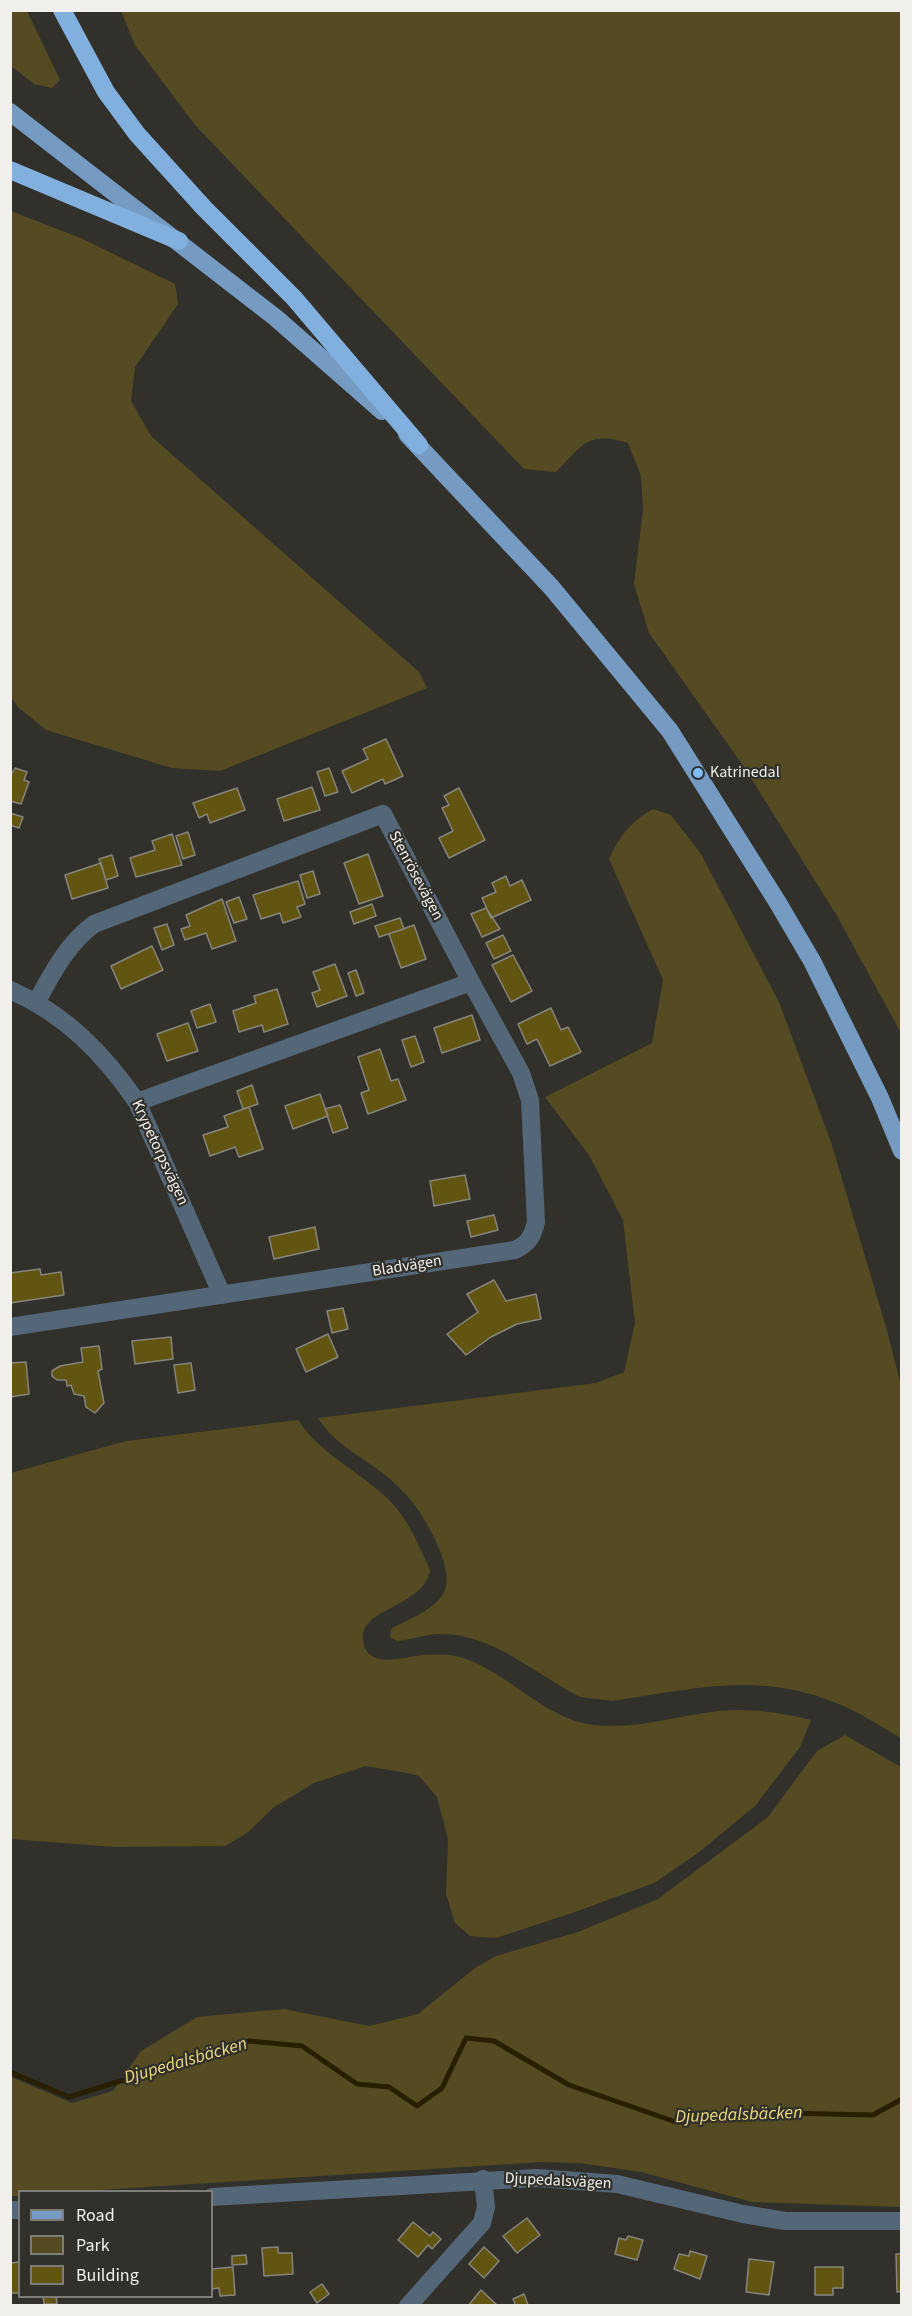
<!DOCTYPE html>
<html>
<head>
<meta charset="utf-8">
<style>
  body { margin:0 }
  #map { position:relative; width:912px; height:2316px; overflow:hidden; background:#31302b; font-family:"Source Sans 3",sans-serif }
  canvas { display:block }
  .frame { position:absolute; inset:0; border:12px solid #f0efec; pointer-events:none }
  .legend { position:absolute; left:18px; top:2190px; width:195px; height:108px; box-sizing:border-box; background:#31302b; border:2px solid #7d7c78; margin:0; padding:8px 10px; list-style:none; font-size:18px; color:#f0efec }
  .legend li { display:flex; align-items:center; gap:12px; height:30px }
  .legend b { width:30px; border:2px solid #7d7c78 }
</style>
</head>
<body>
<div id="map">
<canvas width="912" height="2316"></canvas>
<div class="frame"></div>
<ul class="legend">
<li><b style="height:8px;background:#759bc2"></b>Road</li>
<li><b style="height:16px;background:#554b22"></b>Park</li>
<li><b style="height:16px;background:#625411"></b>Building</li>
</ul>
</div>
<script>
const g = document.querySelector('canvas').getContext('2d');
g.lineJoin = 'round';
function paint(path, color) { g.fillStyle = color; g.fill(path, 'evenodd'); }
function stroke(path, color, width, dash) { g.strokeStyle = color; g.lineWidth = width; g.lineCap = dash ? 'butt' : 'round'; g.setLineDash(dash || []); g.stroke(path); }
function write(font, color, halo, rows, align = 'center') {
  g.font = font + ' "Source Sans 3",sans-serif'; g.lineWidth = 4.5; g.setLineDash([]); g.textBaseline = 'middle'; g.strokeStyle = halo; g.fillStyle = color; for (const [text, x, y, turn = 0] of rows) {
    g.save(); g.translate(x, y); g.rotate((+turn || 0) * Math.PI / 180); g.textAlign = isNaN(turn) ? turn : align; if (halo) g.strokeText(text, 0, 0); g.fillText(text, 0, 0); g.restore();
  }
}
const green = new Path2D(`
  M 10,11 L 27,11 L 60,80 L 52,88 L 34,84 L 11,66 Z
  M 121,11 L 901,11 L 901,1033 L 837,916 L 744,767 L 649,633 L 634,584 L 643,509 L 641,476 L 628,443 C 587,431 584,444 556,472 L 524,469 L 195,125 L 135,45 Z
  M 11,211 L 83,239 L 175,284 L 178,304 L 135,367 L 131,401 L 151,436 L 419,672 L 427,688 L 220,771 L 172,768 L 46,730 L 18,707 L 10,695 Z
  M 653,809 L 671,815 L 701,854 L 779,1002 L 831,1142 L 886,1327 L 902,1389 L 901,1738 C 880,1726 859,1712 836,1703 C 759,1671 692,1689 613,1701 L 580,1697 C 535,1674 495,1635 442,1634 C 428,1633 412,1640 397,1641 L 390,1637 L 391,1629 C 407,1620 431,1611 442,1596 C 450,1584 446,1569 442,1556 C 430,1524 412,1496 384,1474 C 361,1456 334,1444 318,1418 L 596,1383 L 624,1372 L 635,1323 L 623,1220 L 589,1155 L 545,1097 L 652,1043 L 663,980 L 609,859 C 620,836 630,822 653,809 Z
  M 298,1420 C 321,1455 358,1470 388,1499 C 408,1518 419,1546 430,1570 C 424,1607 361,1608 363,1638 C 365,1672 405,1656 424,1655 C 435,1654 449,1654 460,1657 C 508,1671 543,1719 594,1725 C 636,1730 679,1715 720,1711 C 752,1708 781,1713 811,1720 L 800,1747 L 755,1806 L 698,1853 L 654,1883 L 575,1912 L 496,1938 L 470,1936 L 455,1923 L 446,1894 L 448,1839 L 437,1797 L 419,1776 L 407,1773 L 366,1766 L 314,1783 L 273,1808 L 247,1833 L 225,1846 L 115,1847 L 11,1839 L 11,1473 L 126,1441 Z
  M 845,1735 L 901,1767 L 901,2207 L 752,2202 L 641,2172 L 579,2163 L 542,2162 L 83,2191 L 20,2192 L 19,2196 L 11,2196 L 11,2077 L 72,2103 L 113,2091 L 141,2051 L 197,2017 L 284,2009 L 369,2026 L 418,2014 L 475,1968 L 496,1956 L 578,1932 L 658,1899 L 768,1817 L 817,1751 Z`);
const stream = new Path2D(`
  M 10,2072 L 69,2097 L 249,2041 L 302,2046 L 357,2084 L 389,2087 L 417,2106 L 442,2088 L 466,2038 L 494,2041 L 569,2085 L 676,2122 L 782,2113 L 873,2115 L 902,2099`);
const building = new Path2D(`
  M 386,739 L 403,776 L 385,784 L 383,779 L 352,793 L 342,771 L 368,759 L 363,749 Z
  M 15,768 L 27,772 L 24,780 L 29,782 L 21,804 L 10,801 L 10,777 Z
  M 329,768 L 338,792 L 325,796 L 317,772 Z
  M 312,787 L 320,810 L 284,821 L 277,799 Z
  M 237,788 L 245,810 L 210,823 L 207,814 L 199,818 L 193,803 Z
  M 459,788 L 485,840 L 449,858 L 439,838 L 453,831 L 442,808 L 449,805 L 444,796 Z
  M 10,813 L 23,817 L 19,828 L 10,825 Z
  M 188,832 L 195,855 L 183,859 L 176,836 Z
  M 172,834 L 182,865 L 136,877 L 130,858 L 155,850 L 152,841 Z
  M 368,854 L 383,896 L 359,904 L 344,863 Z
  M 112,855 L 118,876 L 106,880 L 99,859 Z
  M 101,863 L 108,888 L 72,899 L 65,875 Z
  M 313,871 L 320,894 L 307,898 L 300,875 Z
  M 506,876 L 510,886 L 522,880 L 531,900 L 491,918 L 482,898 L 496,892 L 492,883 Z
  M 298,881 L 305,904 L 297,907 L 301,917 L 283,923 L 280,913 L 261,919 L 253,895 Z
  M 239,897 L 247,919 L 234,923 L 226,902 Z
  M 222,899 L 236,941 L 212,949 L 206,933 L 185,940 L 181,929 L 190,926 L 186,915 Z
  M 372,904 L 376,916 L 354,924 L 350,912 Z
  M 486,908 L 500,929 L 482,937 L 471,914 Z
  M 400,918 L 404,929 L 379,937 L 375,926 Z
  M 167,924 L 174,945 L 162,950 L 154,928 Z
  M 414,925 L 426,959 L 401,968 L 389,934 Z
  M 503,935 L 511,951 L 494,959 L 486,943 Z
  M 152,946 L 163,970 L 121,989 L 111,966 Z
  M 513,955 L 532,991 L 511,1002 L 492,965 Z
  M 335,964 L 347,996 L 317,1007 L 312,993 L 320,990 L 313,972 Z
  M 356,970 L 364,993 L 356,996 L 348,973 Z
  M 277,989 L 288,1024 L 264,1032 L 262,1025 L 239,1032 L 233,1011 L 256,1003 L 254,996 Z
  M 210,1004 L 216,1022 L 197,1028 L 191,1011 Z
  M 551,1008 L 561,1030 L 568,1027 L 581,1052 L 550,1066 L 537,1039 L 527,1044 L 518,1024 Z
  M 472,1015 L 480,1040 L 442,1053 L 434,1028 Z
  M 188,1023 L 198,1051 L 167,1061 L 157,1034 Z
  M 415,1036 L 424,1062 L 411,1067 L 402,1040 Z
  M 380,1049 L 391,1081 L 398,1079 L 406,1100 L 368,1114 L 361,1093 L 369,1090 L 358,1057 Z
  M 252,1085 L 258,1104 L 243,1109 L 237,1091 Z
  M 320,1094 L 328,1116 L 293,1129 L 285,1106 Z
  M 340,1105 L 348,1128 L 333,1133 L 325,1109 Z
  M 249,1107 L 263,1149 L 239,1157 L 235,1147 L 210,1156 L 203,1135 L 228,1127 L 224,1116 Z
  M 465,1175 L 470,1199 L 434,1206 L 430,1181 Z
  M 494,1215 L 498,1230 L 471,1237 L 467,1221 Z
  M 315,1227 L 319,1249 L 274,1259 L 269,1237 Z
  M 40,1269 L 41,1275 L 61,1272 L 64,1295 L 10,1303 L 10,1273 Z
  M 494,1280 L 506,1301 L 536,1294 L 541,1319 L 517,1324 L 491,1337 L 466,1355 L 447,1334 L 478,1312 L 467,1294 Z
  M 343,1308 L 348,1329 L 332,1333 L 327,1311 Z
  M 328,1334 L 338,1357 L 306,1372 L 296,1349 Z
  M 171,1337 L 173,1359 L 135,1364 L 132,1341 Z
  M 99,1346 L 102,1369 L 98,1371 L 104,1403 L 95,1413 L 86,1407 L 84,1396 L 74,1394 L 71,1385 L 67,1386 L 66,1380 L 57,1380 L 52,1376 L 52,1371 L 60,1366 L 83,1362 L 81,1348 Z
  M 26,1362 L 29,1394 L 10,1397 L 10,1363 Z
  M 191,1363 L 195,1390 L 178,1393 L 174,1365 Z
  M 527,2218 L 540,2235 L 517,2253 L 503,2236 Z
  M 413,2222 L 430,2236 L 433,2232 L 441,2239 L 432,2249 L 428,2245 L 418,2257 L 398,2240 Z
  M 628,2236 L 643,2240 L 637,2260 L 615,2254 L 619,2238 L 626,2240 Z
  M 278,2247 L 278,2253 L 292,2253 L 293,2274 L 264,2276 L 262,2248 Z
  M 484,2247 L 499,2261 L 484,2278 L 469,2264 Z
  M 690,2251 L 707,2256 L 700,2279 L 674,2269 L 679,2254 L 689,2256 Z
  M 896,2254 L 902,2254 L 902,2291 L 897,2292 Z
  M 246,2255 L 247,2264 L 232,2265 L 232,2256 Z
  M 749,2259 L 774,2262 L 769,2295 L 746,2292 Z
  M 20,2262 L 20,2293 L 10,2293 L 10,2263 Z
  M 233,2267 L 235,2295 L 220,2296 L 219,2288 L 212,2289 L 212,2269 Z
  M 815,2267 L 843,2267 L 843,2288 L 833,2288 L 833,2295 L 815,2295 Z
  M 322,2284 L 329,2294 L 317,2303 L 310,2292 Z
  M 481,2290 L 498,2306 L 468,2306 Z
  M 524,2294 L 528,2305 L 516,2306 L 513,2299 Z
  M 43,2296 L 56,2296 L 57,2304 L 44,2304 Z`);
const minor = new Path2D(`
  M 10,990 C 65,1014 103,1053 137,1102 L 222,1295
  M 37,1001 C 53,972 67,944 94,924 L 383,814 L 471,982 L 137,1102
  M 10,1327 L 515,1250 C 528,1244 533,1236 536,1222 L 530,1100 L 521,1073 L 471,982
  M 212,2197 L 537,2178 L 617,2184 L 743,2214 L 785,2221 L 902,2221
  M 10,2210 L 20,2210
  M 408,2306 L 482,2223 L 486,2207 L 483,2179`);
const major = new Path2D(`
  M 10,112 L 276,318 L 382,411
  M 407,434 L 552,588 L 670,731 L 778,903 L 812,961 L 880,1098 L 902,1151`);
const highway = new Path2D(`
  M 62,10 L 106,92 L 137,134 L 204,208 L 294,298 L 419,445
  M 10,170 L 179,241`);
const markers = [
  [698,773,6,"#7fbdfa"]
];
const poiNames = [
  ["Katrinedal",710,773]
];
const streetNames = [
  ["Stenrösevägen",415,876,62],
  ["Krypetorpsvägen",159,1153,65],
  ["Bladvägen",407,1267,-9],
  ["Djupedalsvägen",558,2182,3]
];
const waterNames = [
  ["Djupedalsbäcken",186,2062,-16],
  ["Djupedalsbäcken",739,2116,-2]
];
paint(green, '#554b22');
stroke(stream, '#271f00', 5);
paint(building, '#625411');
stroke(building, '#86857e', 1.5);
stroke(minor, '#546779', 18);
stroke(major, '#759bc2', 18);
stroke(highway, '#81b0de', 18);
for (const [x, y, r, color] of markers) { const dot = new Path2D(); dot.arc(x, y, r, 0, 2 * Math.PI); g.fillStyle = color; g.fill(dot); stroke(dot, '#31302b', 2); }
write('16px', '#f0efec', '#31302b', poiNames, 'left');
write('16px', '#f0efec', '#31302b', streetNames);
write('italic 18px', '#efda7f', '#31302b', waterNames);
</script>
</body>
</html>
